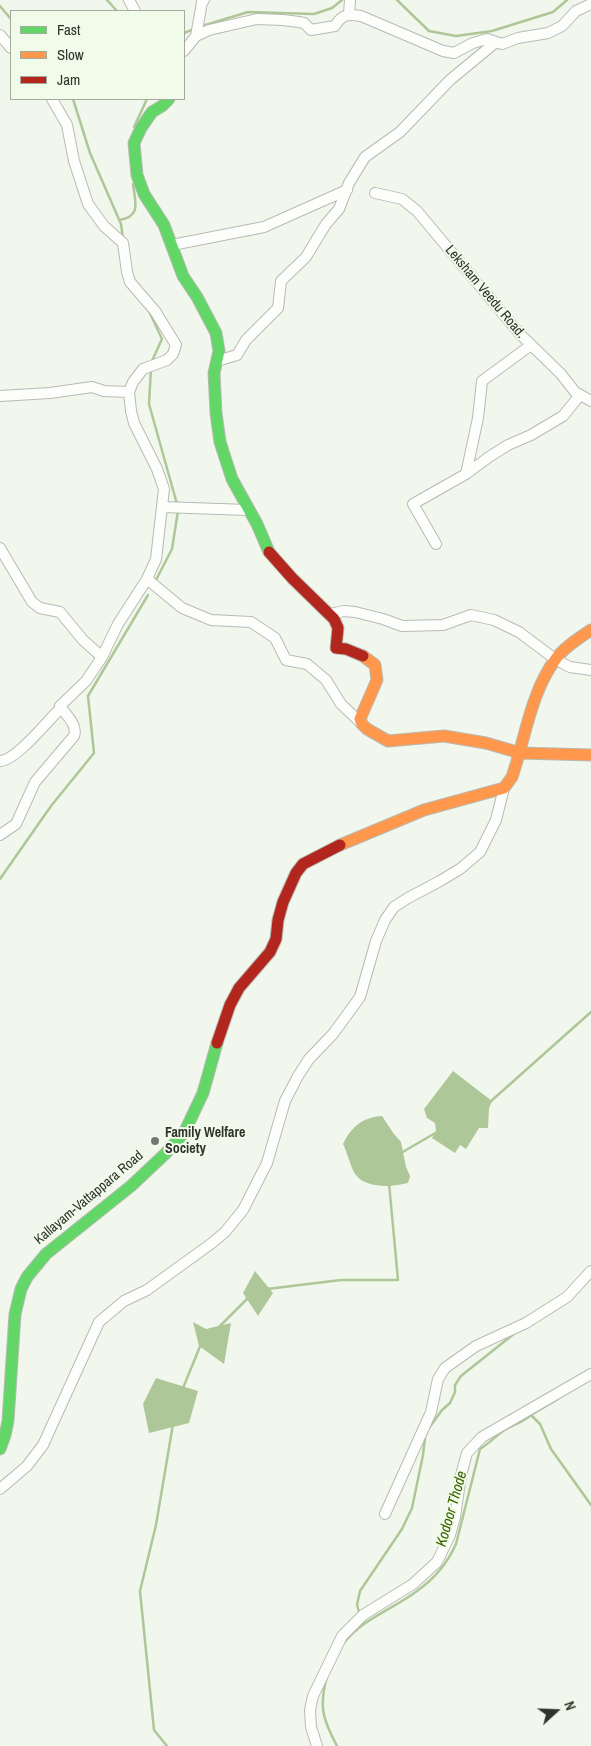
<!DOCTYPE html>
<html>
<head>
<meta charset="utf-8">
<style>
  body { margin:0 }
  #map { position:relative; width:591px; height:1746px; overflow:hidden; background:#f2f7ed; font-family:"Archivo Narrow",sans-serif }
  canvas { display:block }
  .legend { position:absolute; left:10px; top:10px; width:175px; height:90px; box-sizing:border-box; background:#f1fbe9; border:1px solid #a3ab9d; margin:0; padding:6px 9px; list-style:none; font-size:15px; color:#2f332c }
  .legend li { display:flex; align-items:center; gap:10px; height:25px }
  .legend b { width:25px; border:1px solid #a3ab9d }
  .north { position:absolute; left:531px; top:1686px; width:50px; height:50px; -webkit-text-stroke:4px #f1fbe9; paint-order:stroke; rotate:70deg; font-size:14px; font-weight:700; line-height:20px; text-align:center; color:#2f332c }
  .north::after { content:''; display:block; margin:auto; width:18px; height:22px; background:#2f332c; clip-path:polygon(50% 0,100% 100%,50% 72%,0 100%) }
</style>
</head>
<body>
<div id="map">
<canvas width="591" height="1746"></canvas>
<ul class="legend">
<li><b style="height:6px;background:#63d668"></b>Fast</li>
<li><b style="height:6px;background:#ff974d"></b>Slow</li>
<li><b style="height:6px;background:#b3261e"></b>Jam</li>
</ul>
<div class="north">N</div>
</div>
<script>
const g = document.querySelector('canvas').getContext('2d');
g.lineJoin = 'round';
function paint(path, color) { g.fillStyle = color; g.fill(path, 'evenodd'); }
function stroke(path, color, width, dash) { g.strokeStyle = color; g.lineWidth = width; g.lineCap = dash ? 'butt' : 'round'; g.setLineDash(dash || []); g.stroke(path); }
function write(font, color, halo, rows, align = 'center') {
  g.font = font + ' "Archivo Narrow",sans-serif'; g.lineWidth = 4; g.setLineDash([]); g.textBaseline = 'middle'; g.strokeStyle = halo; g.fillStyle = color; for (const [text, x, y, turn = 0] of rows) {
    g.save(); g.translate(x, y); g.rotate((+turn || 0) * Math.PI / 180); g.textAlign = isNaN(turn) ? turn : align; if (halo) g.strokeText(text, 0, 0); g.fillText(text, 0, 0); g.restore();
  }
}
const water = new Path2D(`
  M 453,1071 L 492,1101 L 489,1108 L 488,1128 L 479,1128 L 466,1149 L 460,1145 L 455,1153 L 432,1138 L 436,1131 L 435,1123 L 427,1118 L 424,1109 Z
  M 382,1116 L 394,1134 L 401,1142 L 406,1167 L 410,1176 L 408,1183 C 392,1187 366,1189 355,1174 C 351,1168 347,1152 343,1144 C 351,1127 363,1117 382,1116 Z
  M 255,1271 L 273,1293 L 258,1316 L 243,1293 Z
  M 193,1322 L 206,1329 L 231,1323 L 224,1364 L 199,1346 Z
  M 156,1378 L 198,1391 L 189,1423 L 149,1433 L 143,1404 Z`);
const stream = new Path2D(`
  M 107,0 L 117,11
  M 397,0 L 429,31 L 456,36 L 492,31 L 553,12 L 567,0
  M 0,6 L 11,19
  M 202,26 L 248,12 L 314,14 L 332,8 L 342,0
  M 184,33 L 194,29
  M 73,99 L 90,153 L 121,224 L 123,238
  M 134,127 L 147,99
  M 119,220 C 142,217 135,201 133,184
  M 148,309 L 162,339 L 151,363
  M 151,368 L 149,404 L 177,504
  M 156,580 L 172,549 L 178,511
  M 0,879 L 51,806 L 94,753 L 88,696 L 148,595
  M 490,1102 L 591,1012
  M 401,1153 L 437,1132
  M 267,1289 L 341,1280 L 398,1280 L 389,1183
  M 219,1327 L 249,1297
  M 183,1388 L 201,1344
  M 531,1415 L 558,1399
  M 429,1428 L 442,1410 L 450,1403 L 455,1392 L 455,1385 L 461,1376 L 515,1333
  M 360,1615 L 357,1605 L 360,1591 L 402,1529 L 412,1508 L 423,1455 L 425,1438
  M 343,1644 C 363,1618 392,1610 417,1591 C 434,1579 448,1562 456,1544 L 480,1449 C 488,1444 495,1437 503,1431 C 512,1425 522,1423 531,1415 L 540,1424 L 551,1449 L 591,1505
  M 327,1676 C 319,1706 322,1718 337,1746
  M 167,1746 L 154,1730 L 140,1591 L 156,1525 L 173,1424`);
const street = new Path2D(`
  M 129,0 L 135,11
  M 349,14 L 350,0
  M 0,35 L 11,48
  M 196,36 L 202,2 L 204,0
  M 184,51 L 196,36 L 209,30 L 257,19 L 283,20 L 299,22 L 304,23 L 311,30 L 335,26 C 342,14 348,14 361,16 L 443,51 L 454,53 L 473,43 L 487,39 L 502,44 L 518,38 L 548,33 L 562,26 L 576,11 L 591,4
  M 375,193 L 402,199 L 417,211 L 519,333 L 561,374 L 575,392 L 591,401
  M 172,245 L 264,227 L 347,190
  M 217,361 L 237,355 L 246,340 L 278,308 L 281,281 L 306,257 L 326,224 L 339,209 L 349,183 L 365,157 L 400,132 L 450,80 L 496,42
  M 0,396 L 50,393 L 92,387 L 104,391 L 129,392
  M 466,474 L 478,418 L 482,381 L 531,345
  M 162,507 L 248,510
  M 436,544 L 413,504 L 466,474 L 489,457 L 508,445 L 531,435 L 563,416 L 580,395
  M 0,548 L 32,602 L 40,608 L 60,612 L 83,640 L 102,657
  M 147,579 L 182,608 L 211,620 L 251,622 L 275,638 L 286,660 L 307,664 L 326,680 L 341,704 L 362,724
  M 330,614 L 344,611 L 355,612 L 383,619 L 402,626 L 443,625 L 471,615 L 494,620 L 519,632 L 555,659 L 562,663 L 570,667 L 591,670
  M 0,761 C 17,760 47,721 61,708
  M 0,835 L 16,824 L 35,782 L 74,736 C 78,725 66,715 60,706 L 86,681 L 102,657 L 118,624 L 147,579 L 156,559 L 164,489 L 157,469 L 134,423 L 131,411 L 129,392 L 133,382 L 143,369 L 167,360 L 173,354 L 176,345 L 155,311 L 130,282 L 127,272 L 123,243 L 104,226 L 88,204 L 74,161 L 67,125 L 52,99
  M 0,1489 L 27,1466 L 43,1445 L 99,1322 L 124,1301 L 147,1290 L 212,1243 L 225,1232 L 243,1210 L 267,1163 L 285,1101 L 298,1076 L 309,1059 L 333,1034 L 360,997 L 376,941 L 385,920 L 394,907 L 408,898 L 440,881 L 460,869 L 480,852 L 496,820 L 504,788
  M 385,1514 L 431,1412 L 438,1379 L 445,1368 L 476,1346 L 526,1323 L 567,1297 L 591,1271
  M 317,1746 L 311,1727 L 310,1710 L 313,1696 L 342,1636 L 363,1615 L 413,1584 L 437,1562 L 450,1535 L 455,1517 L 461,1475 L 467,1453 L 482,1437 L 591,1374`);
const fast = new Path2D(`
  M 169,99 L 162,106 L 152,112 L 141,128 L 134,143 L 137,175 L 144,194 L 164,225 L 183,276 L 197,297 L 216,333 L 219,351 L 214,373 L 216,413 L 220,442 L 232,479 L 257,524 L 269,552
  M 0,1449 L 5,1435 L 8,1421 L 15,1314 L 21,1289 L 27,1277 L 46,1254 L 131,1186 L 165,1154 L 184,1133 L 203,1093 L 217,1043`);
const slow = new Path2D(`
  M 363,656 L 375,665 L 377,680 L 360,719 L 362,724 L 367,729 L 388,741 L 444,736 L 486,743 L 520,753 L 591,755
  M 340,845 L 424,810 L 504,788 L 512,777 C 525,739 531,692 555,660 C 563,648 579,638 591,630`);
const jam = new Path2D(`
  M 269,552 L 292,578 L 334,619 L 338,628 L 336,648 L 346,649 L 363,656
  M 217,1043 L 230,1005 L 239,988 L 270,952 L 276,939 L 278,920 L 283,902 L 296,873 L 303,864 L 340,845`);
const markers = [
  [155,1141,5,"#737870"]
];
const streetNames = [
  ["Leksham Veedu Road.",485,292,50],
  ["Kallayam-Vattappara Road",89,1198,-40]
];
const poiNames = [
  ["Family Welfare",165,1133],
  ["Society",165,1149]
];
const waterNames = [
  ["Kodoor Thode",452,1509,-74]
];
paint(water, '#aec798');
stroke(stream, '#aec798', 2.5);
stroke(street, '#b7bbb3', 12);
stroke(fast, '#b7bbb3', 13);
stroke(slow, '#b7bbb3', 13);
stroke(jam, '#b7bbb3', 13);
stroke(street, '#fdfefc', 10);
stroke(fast, '#63d668', 11);
stroke(slow, '#ff974d', 11);
stroke(jam, '#b3261e', 11);
for (const [x, y, r, color] of markers) { const dot = new Path2D(); dot.arc(x, y, r, 0, 2 * Math.PI); g.fillStyle = color; g.fill(dot); stroke(dot, '#f1fbe9', 2); }
write('14px', '#2f332c', '#f1fbe9', streetNames);
write('bold 14px', '#2f332c', '#f1fbe9', poiNames, 'left');
write('italic 15px', '#3b6200', '#f1fbe9', waterNames);
</script>
</body>
</html>
